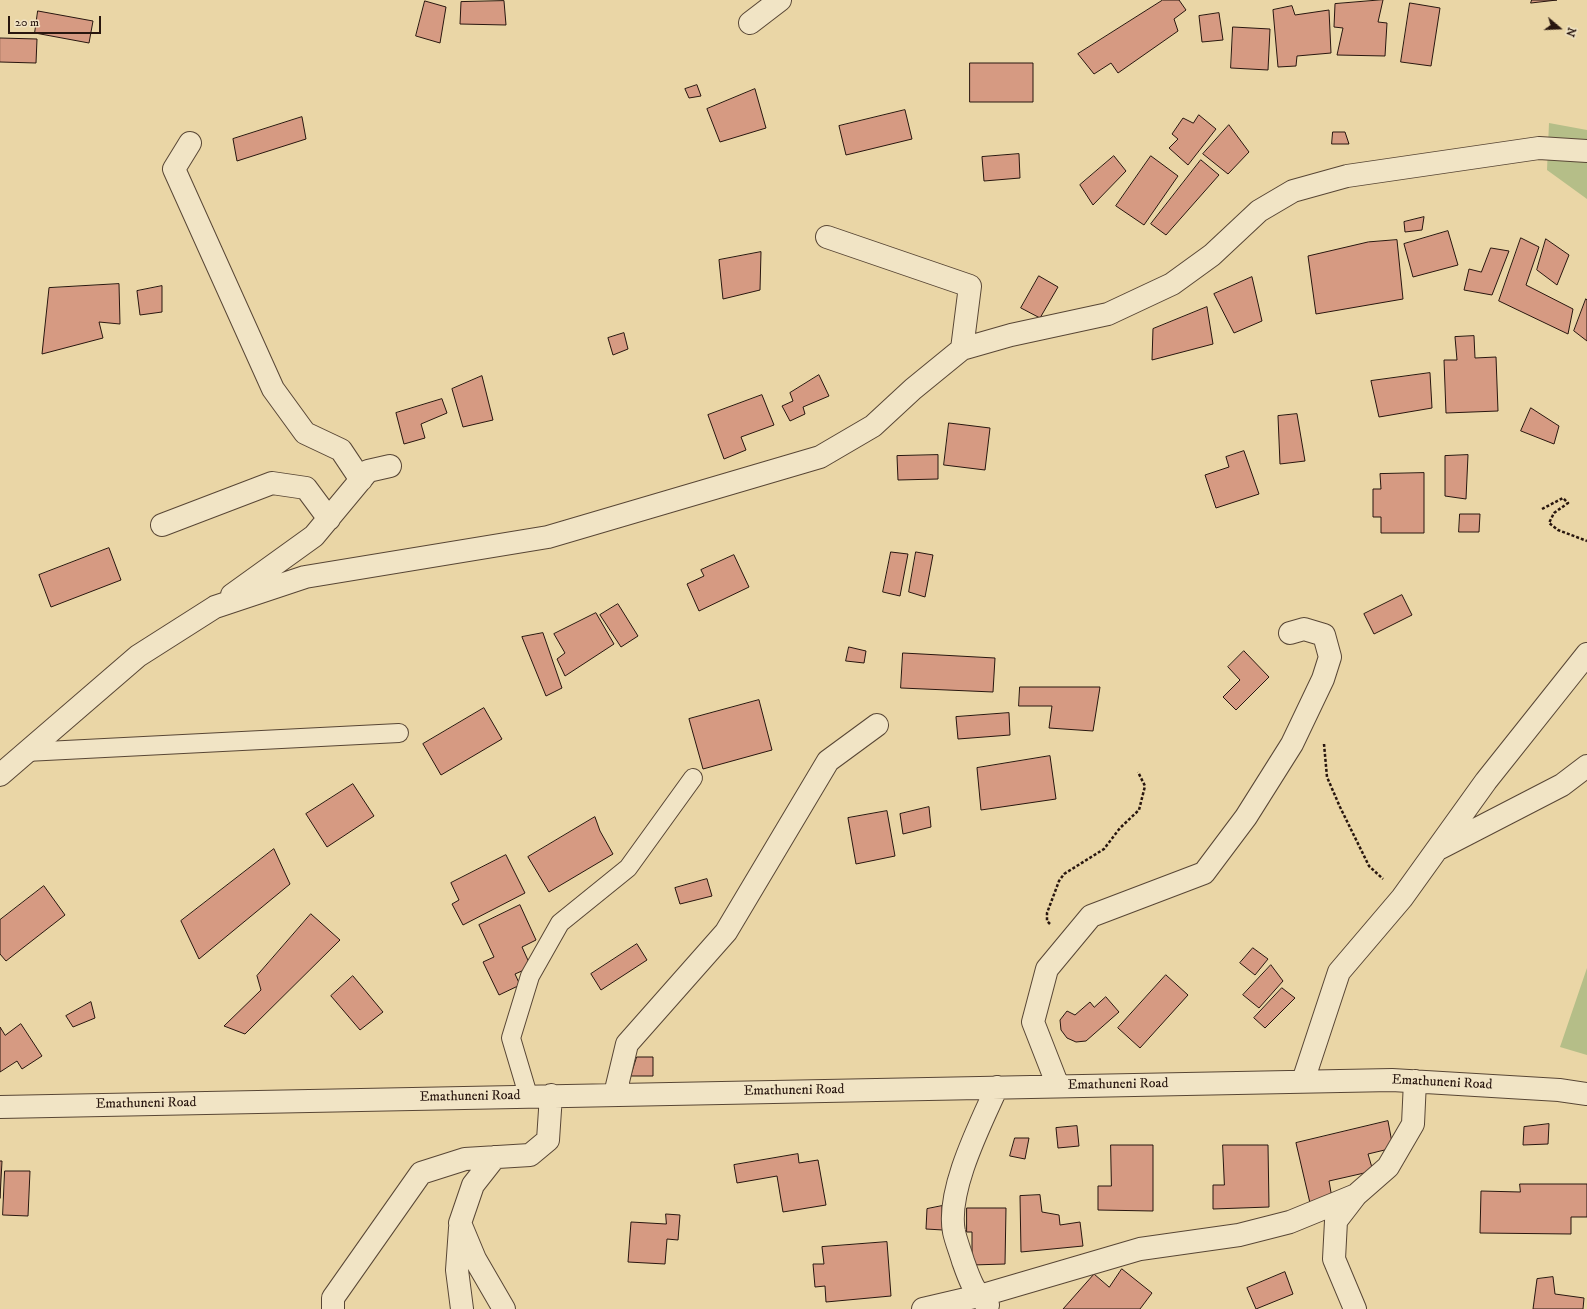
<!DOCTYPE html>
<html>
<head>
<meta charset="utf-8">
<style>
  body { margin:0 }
  #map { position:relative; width:1587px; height:1309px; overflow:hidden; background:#ead6a6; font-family:"IM FELL DW Pica",serif }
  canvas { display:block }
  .north { position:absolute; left:1539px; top:8px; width:40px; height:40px; -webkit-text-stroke:3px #f1e4c5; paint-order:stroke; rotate:109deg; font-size:11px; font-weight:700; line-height:16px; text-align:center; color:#28160f }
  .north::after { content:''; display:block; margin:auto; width:14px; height:18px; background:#28160f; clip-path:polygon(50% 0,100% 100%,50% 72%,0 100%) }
  .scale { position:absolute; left:8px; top:16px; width:93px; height:18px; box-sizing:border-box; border:2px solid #28160f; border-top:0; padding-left:5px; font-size:12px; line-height:14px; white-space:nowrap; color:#28160f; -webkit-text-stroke:3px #f1e4c5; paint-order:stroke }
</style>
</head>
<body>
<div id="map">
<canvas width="1587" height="1309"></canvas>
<div class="north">N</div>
<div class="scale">20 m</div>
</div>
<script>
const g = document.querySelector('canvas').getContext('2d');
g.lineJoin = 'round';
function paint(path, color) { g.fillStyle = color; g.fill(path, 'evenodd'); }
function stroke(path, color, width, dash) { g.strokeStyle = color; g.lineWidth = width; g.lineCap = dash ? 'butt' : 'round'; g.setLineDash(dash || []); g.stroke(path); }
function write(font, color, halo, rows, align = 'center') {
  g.font = font + ' "IM FELL DW Pica",serif'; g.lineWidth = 4; g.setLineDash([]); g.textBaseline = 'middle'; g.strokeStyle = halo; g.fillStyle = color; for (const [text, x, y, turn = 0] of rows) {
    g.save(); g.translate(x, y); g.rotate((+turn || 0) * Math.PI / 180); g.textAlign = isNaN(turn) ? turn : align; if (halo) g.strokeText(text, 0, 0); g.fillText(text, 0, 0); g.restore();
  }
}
const green = new Path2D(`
  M 1549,123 L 1587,130 L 1587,199 L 1547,170 Z
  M 1587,968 L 1587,1055 L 1560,1047 Z`);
const building = new Path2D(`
  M 1163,0 L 1179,0 L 1186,10 L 1174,19 L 1178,31 L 1118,73 L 1111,63 L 1094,74 L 1078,54 Z
  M 1383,0 L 1378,22 L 1387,23 L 1385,56 L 1337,55 L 1343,28 L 1334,27 L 1335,4 Z
  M 1532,0 L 1557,0 L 1531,3 Z
  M 425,1 L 446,7 L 440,43 L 416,36 Z
  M 504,1 L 506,25 L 460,24 L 461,2 Z
  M 1410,3 L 1440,8 L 1431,66 L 1401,62 Z
  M 1292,6 L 1295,15 L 1329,10 L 1331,53 L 1297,56 L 1296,66 L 1278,67 L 1273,10 Z
  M 38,11 L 93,21 L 89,43 L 35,33 Z
  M 1219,13 L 1223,40 L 1202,42 L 1199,16 Z
  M 1233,27 L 1270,29 L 1268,70 L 1231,68 Z
  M 0,38 L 37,39 L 36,63 L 0,62 Z
  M 970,63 L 1033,63 L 1033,102 L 970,102 Z
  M 697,85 L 701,96 L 689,98 L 685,89 Z
  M 755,89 L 766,128 L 720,142 L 707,109 Z
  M 905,110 L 912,139 L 846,155 L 839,126 Z
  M 1199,115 L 1216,129 L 1188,165 L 1169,148 L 1178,139 L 1172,134 L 1183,118 L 1193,123 Z
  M 302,117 L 306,139 L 237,161 L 233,139 Z
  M 1229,125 L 1249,152 L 1228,174 L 1203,154 Z
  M 1333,132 L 1345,132 L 1349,144 L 1332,144 Z
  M 1019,154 L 1020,178 L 984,181 L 982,157 Z
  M 1114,156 L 1126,171 L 1093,205 L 1080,185 Z
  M 1151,156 L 1178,176 L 1144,225 L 1116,206 Z
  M 1201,160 L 1219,175 L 1166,235 L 1151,224 Z
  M 1424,217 L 1422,230 L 1405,232 L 1404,222 Z
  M 1448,231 L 1458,265 L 1413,277 L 1404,244 Z
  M 1521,238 L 1539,247 L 1526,285 L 1573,309 L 1568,334 L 1499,301 Z
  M 1546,239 L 1569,255 L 1557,285 L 1537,270 Z
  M 1397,240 L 1403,299 L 1316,314 L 1308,256 L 1368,242 Z
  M 1491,248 L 1509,251 L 1492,295 L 1464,290 L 1469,269 L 1481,272 Z
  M 761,252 L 760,290 L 723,299 L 719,260 Z
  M 1039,276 L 1058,287 L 1040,318 L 1021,308 Z
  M 1252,277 L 1262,321 L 1234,333 L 1214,294 Z
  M 119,284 L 120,324 L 99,322 L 103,338 L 42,354 L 49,288 Z
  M 162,286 L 162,312 L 140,315 L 137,291 Z
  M 1586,299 L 1587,300 L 1587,341 L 1574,331 Z
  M 1207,307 L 1213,344 L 1152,360 L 1153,329 Z
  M 624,333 L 628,349 L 613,355 L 608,338 Z
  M 1474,336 L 1475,358 L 1496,357 L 1498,411 L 1446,413 L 1444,360 L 1457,360 L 1455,337 Z
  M 1430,373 L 1432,408 L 1379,417 L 1371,381 Z
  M 819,375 L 829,396 L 803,407 L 805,414 L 790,421 L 782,406 L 793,401 L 790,393 Z
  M 482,376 L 493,420 L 463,427 L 452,389 Z
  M 762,395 L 774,425 L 741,437 L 746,450 L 724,459 L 708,415 Z
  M 442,399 L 447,413 L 421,424 L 425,438 L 404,444 L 396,413 Z
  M 1531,408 L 1559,426 L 1554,444 L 1521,431 Z
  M 1297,414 L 1305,461 L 1280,464 L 1278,416 Z
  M 949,423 L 990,428 L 985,470 L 944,465 Z
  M 1244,451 L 1259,494 L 1216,508 L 1205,475 L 1229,467 L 1226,457 Z
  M 938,455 L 938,479 L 898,480 L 897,456 Z
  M 1468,455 L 1466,499 L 1445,496 L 1445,456 Z
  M 1424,473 L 1424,533 L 1381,533 L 1381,517 L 1373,517 L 1373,489 L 1381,489 L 1380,474 Z
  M 1460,514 L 1480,514 L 1479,532 L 1459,532 Z
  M 109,548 L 121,580 L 51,607 L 39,575 Z
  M 891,552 L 908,554 L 900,596 L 883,592 Z
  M 916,552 L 933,555 L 925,597 L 909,592 Z
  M 734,555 L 749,587 L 699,611 L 687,584 L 704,576 L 701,570 Z
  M 1402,595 L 1412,615 L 1374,634 L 1364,614 Z
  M 618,604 L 638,636 L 621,647 L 600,615 Z
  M 596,613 L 614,644 L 565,676 L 557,659 L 565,653 L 554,634 Z
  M 543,633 L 562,688 L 546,696 L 522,637 Z
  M 849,647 L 866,651 L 864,663 L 846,661 Z
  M 1244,651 L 1269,677 L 1236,710 L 1223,697 L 1240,680 L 1228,667 Z
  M 903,653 L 995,658 L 993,692 L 901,688 Z
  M 1020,687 L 1100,687 L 1093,731 L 1049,728 L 1052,706 L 1019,706 Z
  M 759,700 L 772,750 L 703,769 L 689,719 Z
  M 484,708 L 502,739 L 441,775 L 423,744 Z
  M 1009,713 L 1010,735 L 958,739 L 956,717 Z
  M 1050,756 L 1056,799 L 981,810 L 977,768 Z
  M 353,784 L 374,816 L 327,847 L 306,814 Z
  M 929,807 L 931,827 L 903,834 L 900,814 Z
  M 887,811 L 895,856 L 856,864 L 848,818 Z
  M 595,817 L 600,831 L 613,854 L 549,892 L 528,857 Z
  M 274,849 L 290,884 L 199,959 L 181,921 Z
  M 506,855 L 525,893 L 463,925 L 452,904 L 459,900 L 451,883 Z
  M 707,879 L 712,896 L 680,904 L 675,888 Z
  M 44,886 L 65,915 L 6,961 L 0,954 L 0,920 Z
  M 520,905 L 536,940 L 522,947 L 531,967 L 515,974 L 520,985 L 499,995 L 483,962 L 494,957 L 479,925 Z
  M 311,914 L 340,940 L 245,1034 L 224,1026 L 261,990 L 257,976 Z
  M 637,944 L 647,960 L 601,990 L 591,974 Z
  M 1253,948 L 1268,959 L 1255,975 L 1240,963 Z
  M 1271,965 L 1283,981 L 1259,1008 L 1243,995 Z
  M 1166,975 L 1188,995 L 1140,1048 L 1118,1028 Z
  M 353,976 L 383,1012 L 360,1030 L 331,996 Z
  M 1282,988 L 1295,998 L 1265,1028 L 1254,1018 Z
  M 1106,997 L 1119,1012 L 1086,1041 L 1076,1042 L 1067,1038 L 1061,1030 L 1060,1020 L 1067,1011 L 1075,1015 L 1090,1002 L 1094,1007 Z
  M 91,1002 L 95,1018 L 73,1027 L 66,1016 Z
  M 21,1024 L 42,1056 L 22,1069 L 17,1061 L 0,1072 L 0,1027 L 5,1035 Z
  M 637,1057 L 653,1057 L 653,1076 L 631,1076 Z
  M 1388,1121 L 1393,1148 L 1368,1154 L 1373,1171 L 1329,1181 L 1332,1198 L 1310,1203 L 1296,1143 Z
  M 1549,1124 L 1548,1144 L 1523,1145 L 1524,1127 Z
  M 1077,1126 L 1079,1146 L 1058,1148 L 1056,1128 Z
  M 1015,1138 L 1029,1138 L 1025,1159 L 1010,1156 Z
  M 1111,1145 L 1153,1145 L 1153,1211 L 1098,1210 L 1098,1186 L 1111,1186 Z
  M 1223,1145 L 1268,1145 L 1269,1207 L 1213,1209 L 1213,1185 L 1224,1185 Z
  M 798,1154 L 799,1163 L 818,1160 L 826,1205 L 783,1212 L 777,1176 L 737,1183 L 734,1165 Z
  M 0,1161 L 2,1161 L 0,1198 Z
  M 5,1171 L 30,1171 L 28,1216 L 3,1215 Z
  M 1520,1184 L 1587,1184 L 1587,1217 L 1571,1217 L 1571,1234 L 1480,1233 L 1481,1191 L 1520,1192 Z
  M 1040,1195 L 1042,1212 L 1059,1215 L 1060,1225 L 1080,1222 L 1083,1246 L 1021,1252 L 1020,1196 Z
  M 942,1206 L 943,1230 L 926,1229 L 927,1209 Z
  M 967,1208 L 1006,1208 L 1005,1264 L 972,1265 L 972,1232 L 967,1232 Z
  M 666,1214 L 680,1215 L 678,1240 L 667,1239 L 665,1264 L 628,1262 L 631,1222 L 666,1224 Z
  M 887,1242 L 891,1296 L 826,1302 L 825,1286 L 815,1287 L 813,1264 L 824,1264 L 822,1247 Z
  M 1122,1269 L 1152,1293 L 1140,1309 L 1063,1309 L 1094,1274 L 1109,1287 Z
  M 1285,1272 L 1293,1294 L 1256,1309 L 1247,1288 Z
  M 1553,1277 L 1555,1294 L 1584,1298 L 1583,1309 L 1533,1309 L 1537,1279 Z`);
const path = new Path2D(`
  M 1542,509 L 1563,498 L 1568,503 L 1554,513 L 1549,523 L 1558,530 L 1587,541
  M 1324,744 L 1327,777 L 1340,807 L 1369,866 L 1383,879
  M 1050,924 L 1047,921 L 1047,913 L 1059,881 L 1064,874 L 1104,849 L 1120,828 L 1139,810 L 1145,786 L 1138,772`);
const lane = new Path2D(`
  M 26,752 L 399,733
  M 528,1095 L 511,1038 L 530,976 L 560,923 L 628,868 L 693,778`);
const street = new Path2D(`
  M 750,23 L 780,0
  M 190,143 L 174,169 L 273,389 L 305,433 L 341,450 L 361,480
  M 827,237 L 970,286 L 962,349
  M 162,525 L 272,483 L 306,488 L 329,519
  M 232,595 L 314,536 L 368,471 L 390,466
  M 0,775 L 138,656 L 215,607 L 305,577 L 548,537 L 820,457 L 873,426 L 913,389 L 962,349 L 1011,335 L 1108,314 L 1172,284 L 1212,255 L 1259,211 L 1293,191 L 1347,176 L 1539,148 L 1587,151
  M 1440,848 L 1562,785 L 1587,766
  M 1303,1081 L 1339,972 L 1402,898 L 1486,781 L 1587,654
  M 1058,1086 L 1033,1022 L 1047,969 L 1091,916 L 1204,873 L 1246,817 L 1292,744 L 1323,679 L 1330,657 L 1324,635 L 1304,629 L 1290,633
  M 615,1094 L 627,1044 L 726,932 L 828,761 L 877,725
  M 0,1107 L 1392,1080 L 1559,1090 L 1587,1094
  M 495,1157 L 473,1185 L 460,1223 L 475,1259 L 504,1309
  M 460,1228 L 457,1270 L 462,1309
  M 988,1305 C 974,1293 969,1278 963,1261 C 960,1251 956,1241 954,1232 C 946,1191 980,1125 997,1087
  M 333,1309 L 333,1298 L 421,1173 L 465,1159 L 530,1155 L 548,1140 L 551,1095
  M 923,1309 L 983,1295 L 1140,1249 L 1239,1235 L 1290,1222 L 1356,1195
  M 1355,1309 L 1334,1259 L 1336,1221 L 1356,1195 L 1388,1167 L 1413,1124 L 1415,1081`);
const streetNames = [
  ["Emathuneni Road",1442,1083,3],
  ["Emathuneni Road",1118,1085,-1],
  ["Emathuneni Road",794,1091,-1],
  ["Emathuneni Road",470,1097,-1],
  ["Emathuneni Road",146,1104,-1]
];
paint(green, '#b5be88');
paint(building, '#d69a82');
stroke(building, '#28160f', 1);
stroke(lane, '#584635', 20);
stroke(street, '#584635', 24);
stroke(path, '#28160f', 2.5, [3, 2]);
stroke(lane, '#f1e4c5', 18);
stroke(street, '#f1e4c5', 22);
write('14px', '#28160f', '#f1e4c5', streetNames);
</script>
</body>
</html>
